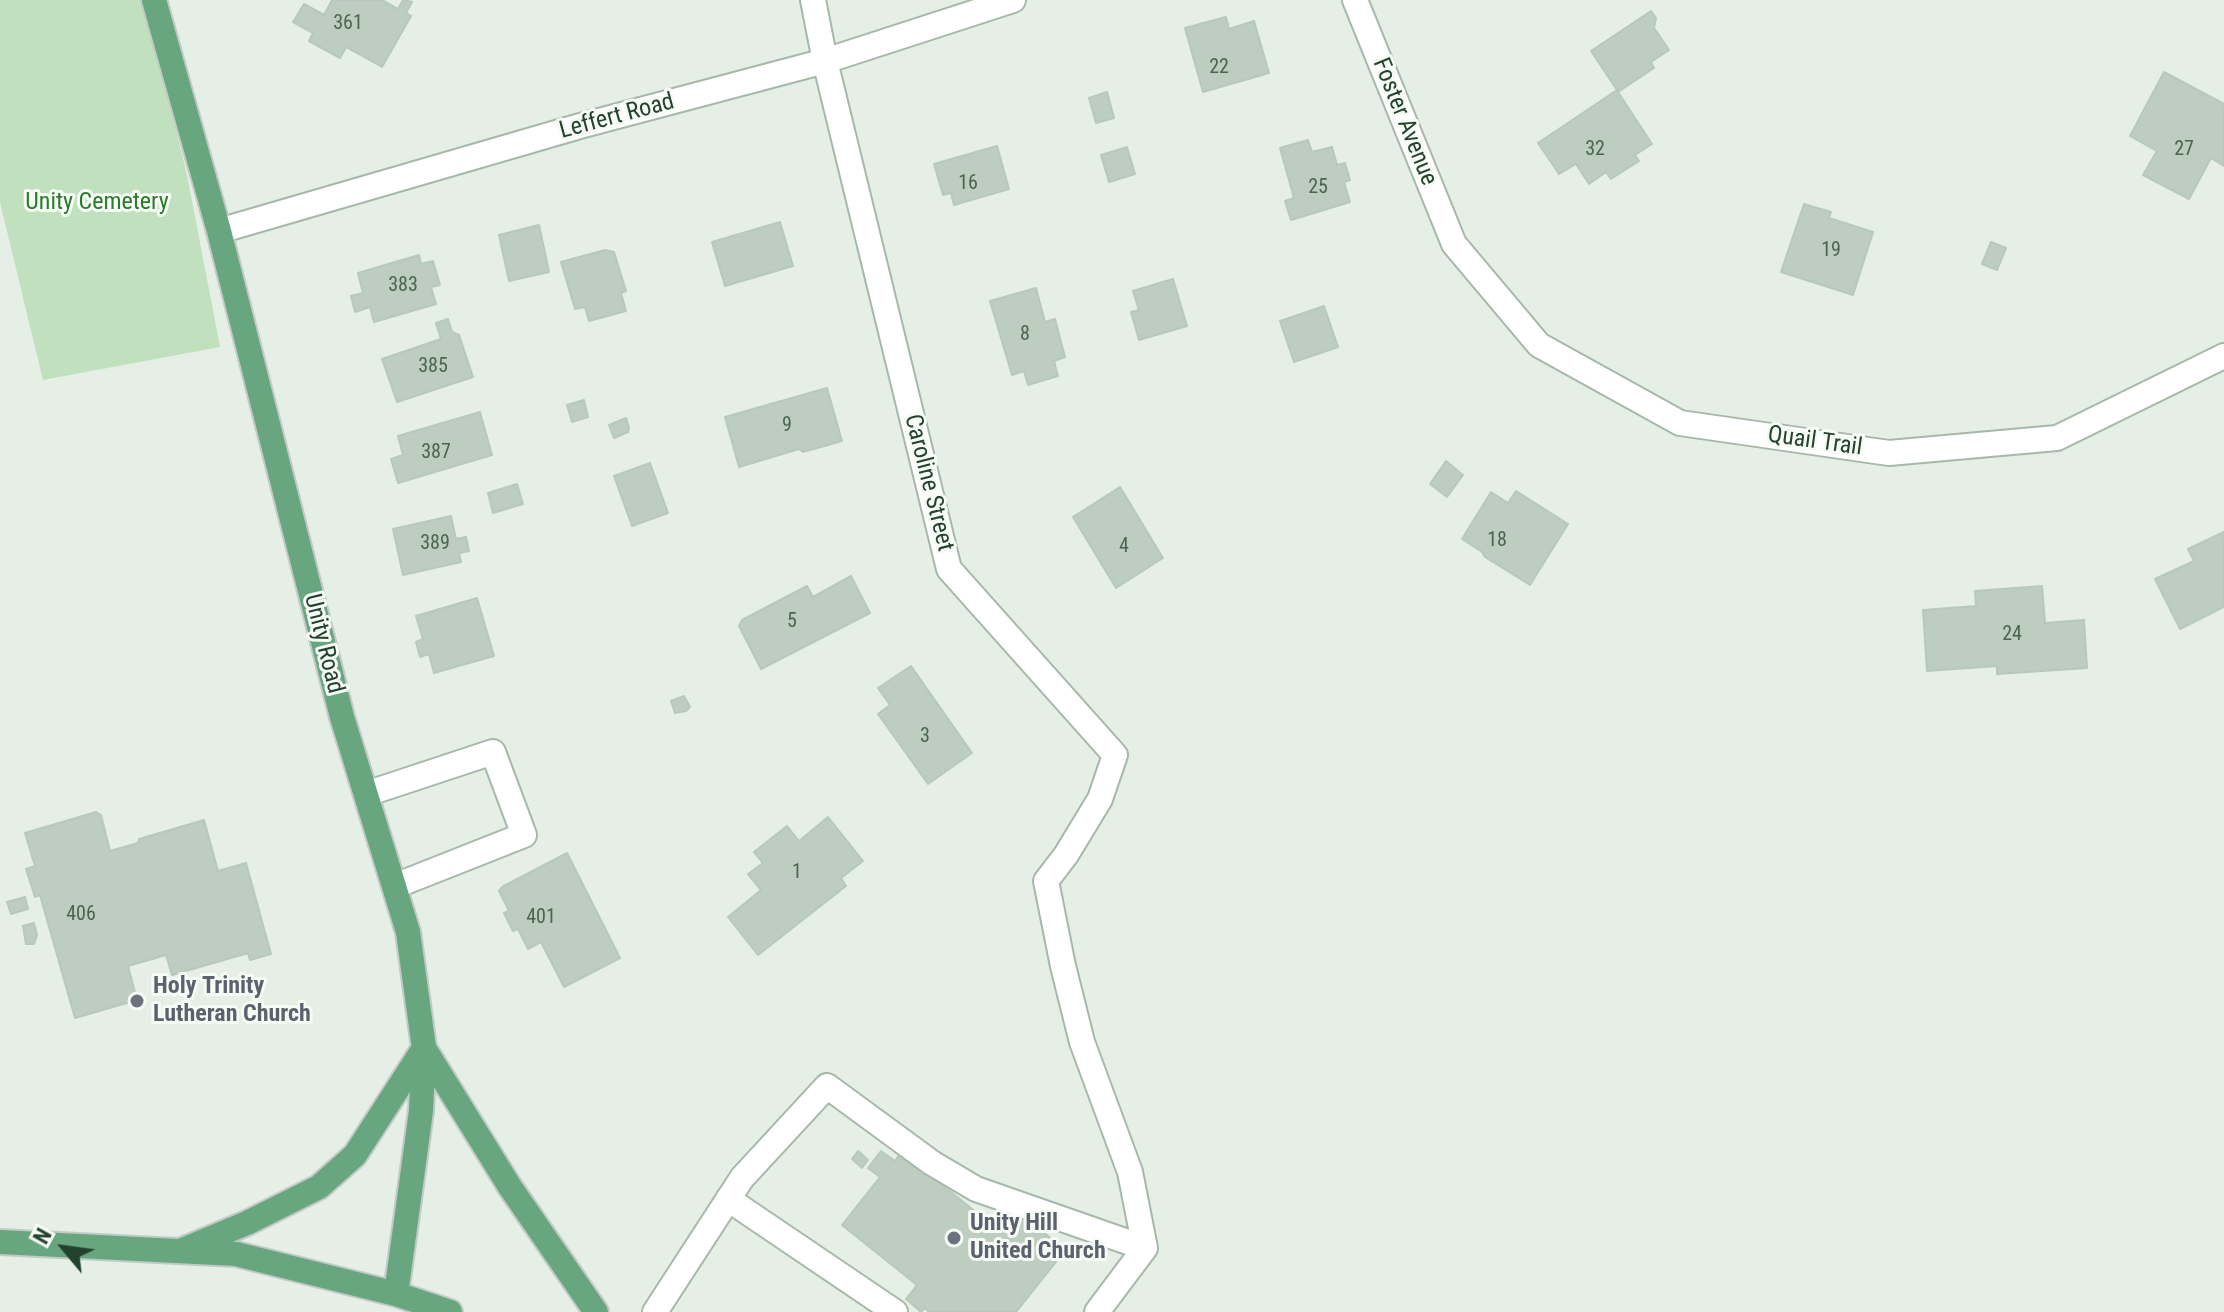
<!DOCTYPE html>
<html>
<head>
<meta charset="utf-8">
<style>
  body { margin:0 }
  #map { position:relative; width:2224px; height:1312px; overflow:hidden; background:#e5efe6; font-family:"Roboto Condensed",sans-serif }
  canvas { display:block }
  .north { position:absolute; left:24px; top:1208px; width:80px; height:80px; -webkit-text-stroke:6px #f6fbf6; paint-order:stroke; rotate:299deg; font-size:22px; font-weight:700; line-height:32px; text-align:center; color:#23422d }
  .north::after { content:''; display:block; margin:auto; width:28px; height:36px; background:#23422d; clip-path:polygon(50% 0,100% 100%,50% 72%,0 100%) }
</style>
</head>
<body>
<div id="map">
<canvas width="2224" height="1312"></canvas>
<div class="north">N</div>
</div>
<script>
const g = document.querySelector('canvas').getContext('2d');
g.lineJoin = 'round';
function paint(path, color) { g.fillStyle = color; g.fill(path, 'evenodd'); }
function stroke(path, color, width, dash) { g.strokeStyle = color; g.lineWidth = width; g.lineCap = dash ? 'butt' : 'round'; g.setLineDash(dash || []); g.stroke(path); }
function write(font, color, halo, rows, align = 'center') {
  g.font = font + ' "Roboto Condensed",sans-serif'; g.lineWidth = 6; g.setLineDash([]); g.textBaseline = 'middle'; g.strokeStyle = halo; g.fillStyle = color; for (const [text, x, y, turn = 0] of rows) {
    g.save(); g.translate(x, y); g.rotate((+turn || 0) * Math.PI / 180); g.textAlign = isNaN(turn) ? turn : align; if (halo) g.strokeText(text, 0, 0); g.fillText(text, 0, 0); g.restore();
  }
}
const green = new Path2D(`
  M 0,0 L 144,0 L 187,175 L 220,347 L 43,380 L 0,202 Z`);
const building = new Path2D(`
  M 332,0 L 382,0 L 398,9 L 403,0 L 412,2 L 406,13 L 411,16 L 382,67 L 346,47 L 340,58 L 309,41 L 313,33 L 293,22 L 304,4 L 324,15 Z
  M 1651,11 L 1656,18 L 1654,28 L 1669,50 L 1651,62 L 1654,68 L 1618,92 L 1652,144 L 1635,155 L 1639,161 L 1611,179 L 1606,172 L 1589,184 L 1576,164 L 1559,174 L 1538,143 L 1617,90 L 1591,51 Z
  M 1226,17 L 1229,29 L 1254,21 L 1269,73 L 1203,92 L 1185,28 Z
  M 2164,72 L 2224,104 L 2224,166 L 2211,158 L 2189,199 L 2143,175 L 2157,151 L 2130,136 Z
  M 1107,92 L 1114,118 L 1096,123 L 1089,98 Z
  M 1308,140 L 1312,152 L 1332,147 L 1337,165 L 1345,163 L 1350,180 L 1344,182 L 1350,202 L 1291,220 L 1285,201 L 1294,198 L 1280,148 Z
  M 997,146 L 1009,189 L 954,205 L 951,193 L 943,195 L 934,164 Z
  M 1127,147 L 1135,174 L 1109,182 L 1101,155 Z
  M 1804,204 L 1831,212 L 1829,218 L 1873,232 L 1853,295 L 1781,272 Z
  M 780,222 L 793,266 L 725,286 L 712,242 Z
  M 539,225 L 549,272 L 509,281 L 499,235 Z
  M 1991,242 L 2006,248 L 1997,270 L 1982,264 Z
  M 605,250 L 614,252 L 626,291 L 621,293 L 626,311 L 589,321 L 585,307 L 575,309 L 561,262 Z
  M 419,255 L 421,264 L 433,261 L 440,285 L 431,287 L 436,304 L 374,322 L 370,307 L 355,312 L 351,296 L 363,293 L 358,273 Z
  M 1173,279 L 1187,326 L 1139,340 L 1131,312 L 1139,310 L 1133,291 Z
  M 1036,288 L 1045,322 L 1055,319 L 1065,357 L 1054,361 L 1058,376 L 1028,385 L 1024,371 L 1012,375 L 990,301 Z
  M 1324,306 L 1338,347 L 1294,362 L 1280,321 Z
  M 448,319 L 452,332 L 459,335 L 473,377 L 397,402 L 382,359 L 441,339 L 436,323 Z
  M 827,388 L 842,441 L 803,452 L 799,449 L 739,467 L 725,417 Z
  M 584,400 L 588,417 L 572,422 L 567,405 Z
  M 480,412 L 492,455 L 398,483 L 391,459 L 403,455 L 398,436 Z
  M 626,418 L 629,427 L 628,432 L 614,438 L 609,425 Z
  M 1446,461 L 1463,475 L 1447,497 L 1430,484 Z
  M 650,463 L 668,513 L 632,526 L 614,476 Z
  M 517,484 L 523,504 L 493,513 L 488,493 Z
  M 1120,487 L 1163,558 L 1116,588 L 1073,517 Z
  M 1516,491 L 1568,524 L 1530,585 L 1485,557 L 1482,552 L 1462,539 L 1491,492 L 1508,503 Z
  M 451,516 L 456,539 L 466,537 L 469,551 L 459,553 L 461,562 L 403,575 L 393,529 Z
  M 2224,532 L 2224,607 L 2180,629 L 2155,579 L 2194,561 L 2188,549 Z
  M 851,576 L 870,613 L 761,669 L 739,626 L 742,620 L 807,586 L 813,597 Z
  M 2042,586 L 2045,623 L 2084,620 L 2087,668 L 1997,674 L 1997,666 L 1927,671 L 1923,610 L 1976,606 L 1975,591 Z
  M 477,598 L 494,656 L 434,673 L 429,654 L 420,657 L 416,642 L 423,639 L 416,616 Z
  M 911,666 L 972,753 L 928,784 L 878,714 L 890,705 L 878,688 Z
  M 684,696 L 690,707 L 686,711 L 675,713 L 671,701 Z
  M 96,812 L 101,815 L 110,851 L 138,843 L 139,839 L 204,820 L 218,871 L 246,863 L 271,954 L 250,960 L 248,953 L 172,975 L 166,955 L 128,966 L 137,1000 L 75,1018 L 40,895 L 35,897 L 26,869 L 35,866 L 25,833 Z
  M 828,817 L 863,861 L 841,878 L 846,886 L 758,955 L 728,917 L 761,890 L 748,874 L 763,863 L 754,852 L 787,826 L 799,841 Z
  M 567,853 L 620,958 L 564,987 L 541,942 L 528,949 L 518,929 L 513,931 L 504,913 L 509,911 L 499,891 L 502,887 Z
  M 25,897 L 28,909 L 11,914 L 7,902 Z
  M 34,923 L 37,935 L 34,944 L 26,944 L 23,926 Z
  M 858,1151 L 868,1160 L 862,1168 L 852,1159 Z
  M 881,1151 L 895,1161 L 901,1152 L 997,1229 L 1014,1209 L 1062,1247 L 1052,1258 L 1056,1262 L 1016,1312 L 929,1312 L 925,1308 L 921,1312 L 906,1299 L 917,1285 L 842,1225 L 880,1177 L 868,1168 Z`);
const minor = new Path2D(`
  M 1355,0 L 1454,244 L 1539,345 L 1680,423 L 1889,453 L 2057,438 L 2224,356
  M 219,231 L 580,126 L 825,61 L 1013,0
  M 366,794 L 493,752 L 524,835 L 395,886
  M 728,1199 L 895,1312
  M 655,1312 L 742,1178 L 827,1086 L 932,1163 L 976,1189 L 1145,1248 L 1130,1172 L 1082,1042 L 1063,966 L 1046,881 L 1066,855 L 1100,799 L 1115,755 L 949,569 L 825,61 L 813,0
  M 1097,1312 L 1145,1248`);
const major = new Path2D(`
  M 154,0 L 219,231 L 342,717 L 408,932 L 424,1048 L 421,1111 L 396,1294
  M 0,1242 L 236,1254 L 396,1294 L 450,1312
  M 180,1251 L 247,1223 L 319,1187 L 355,1155 L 424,1048 L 510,1187 L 596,1312`);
const markers = [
  [137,1001,8,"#6b7280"],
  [954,1238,8,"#6b7280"]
];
const numberNames = [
  ["361",348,24],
  ["22",1219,68],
  ["32",1595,150],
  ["27",2184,150],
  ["16",968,184],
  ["25",1318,188],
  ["19",1831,251],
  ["383",403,286],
  ["8",1025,335],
  ["385",433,367],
  ["9",787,426],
  ["387",436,453],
  ["18",1497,541],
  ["389",435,544],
  ["4",1124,547],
  ["5",792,622],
  ["24",2012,635],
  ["3",925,737],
  ["1",797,873],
  ["406",81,915],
  ["401",541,918]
];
const streetNames = [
  ["Leffert Road",617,117,-15],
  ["Foster Avenue",1404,122,68],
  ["Quail Trail",1815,442,8],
  ["Caroline Street",928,483,76],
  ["Unity Road",323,644,76]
];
const parkNames = [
  ["Unity Cemetery",97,203]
];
const worshipNames = [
  ["Holy Trinity",153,987],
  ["Lutheran Church",153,1015],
  ["Unity Hill",970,1224],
  ["United Church",970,1252]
];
paint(green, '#c1e0bd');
paint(building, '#bdcdc0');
stroke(building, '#b7c9ba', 2);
stroke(minor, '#a7b8ab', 28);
stroke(major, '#c1cac4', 28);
stroke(minor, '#fff', 24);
stroke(major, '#67a67e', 24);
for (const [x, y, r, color] of markers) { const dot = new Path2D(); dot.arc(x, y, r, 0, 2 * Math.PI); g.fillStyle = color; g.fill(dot); stroke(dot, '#f6fbf6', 3); }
write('20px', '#4a6552', null, numberNames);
write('24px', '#23422d', '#f6fbf6', streetNames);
write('24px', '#2b7b2b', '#f6fbf6', parkNames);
write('bold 24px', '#5b616d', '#f6fbf6', worshipNames, 'left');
</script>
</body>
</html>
